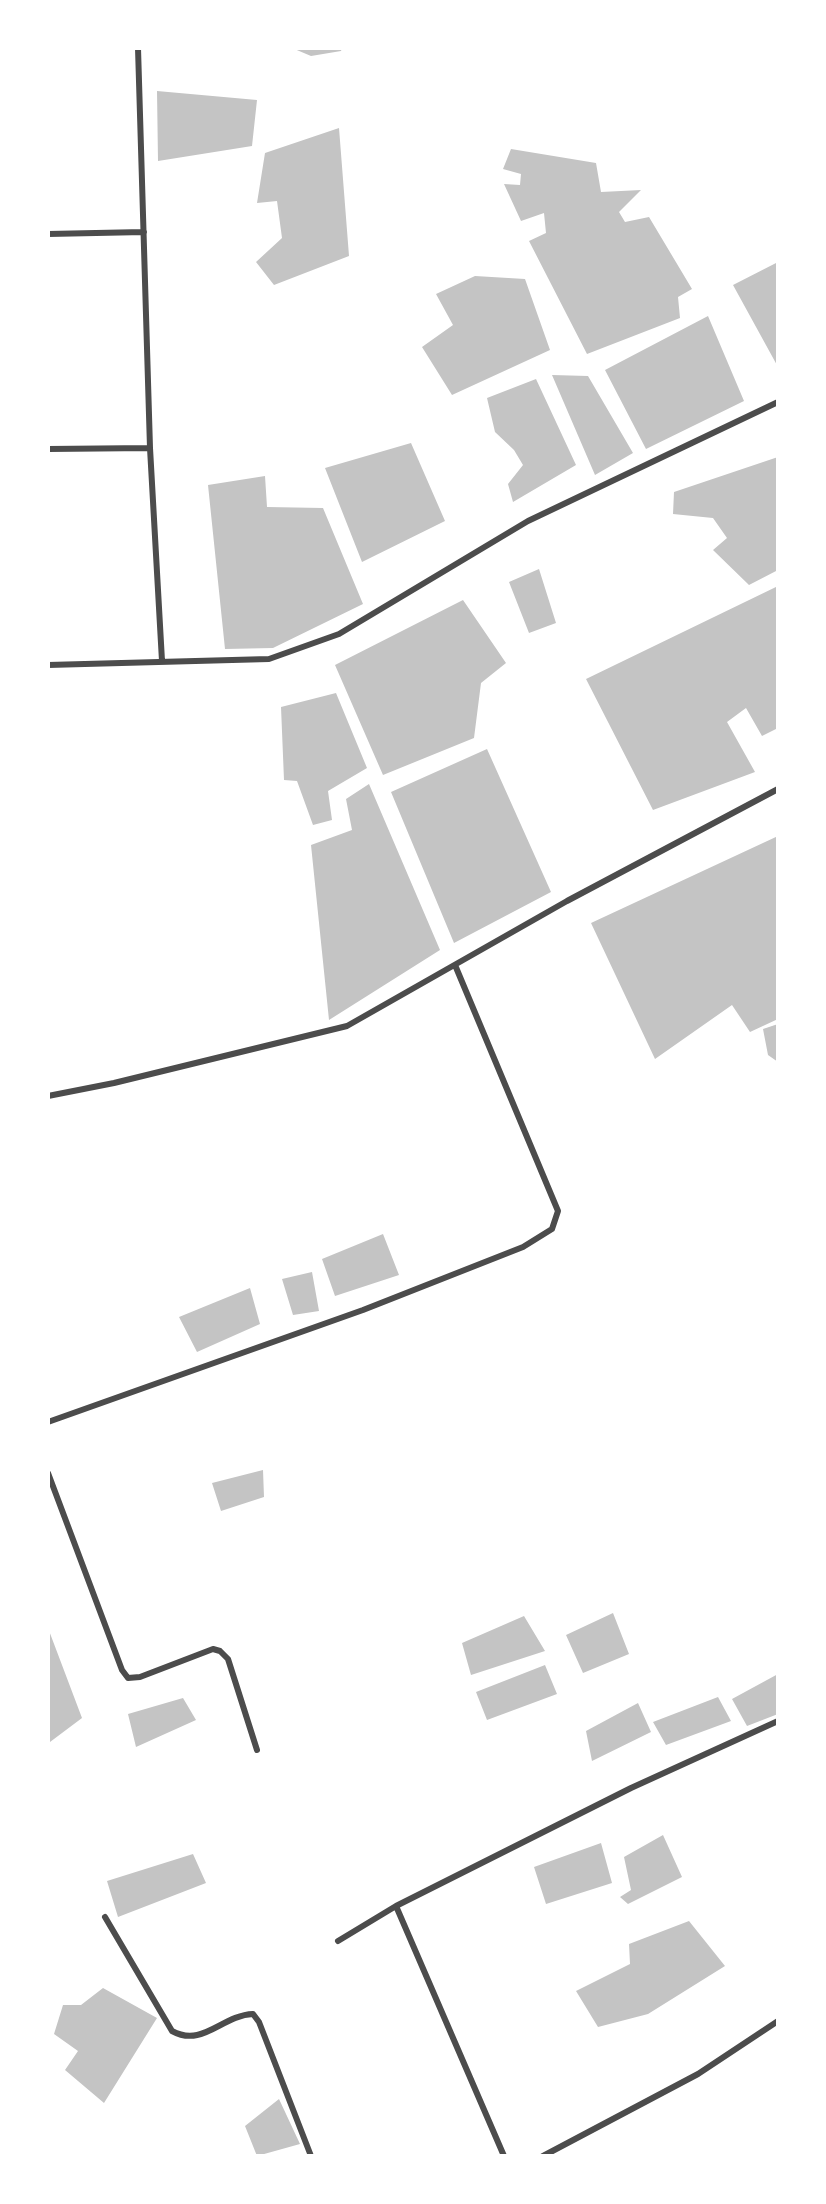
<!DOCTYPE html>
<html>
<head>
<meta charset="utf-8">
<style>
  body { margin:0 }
  #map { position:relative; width:826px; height:2204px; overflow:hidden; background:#fff; font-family:"Roboto Condensed",sans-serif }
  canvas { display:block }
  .frame { position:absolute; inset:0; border:50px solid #fff; pointer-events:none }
</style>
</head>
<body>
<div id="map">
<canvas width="826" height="2204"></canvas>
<div class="frame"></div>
</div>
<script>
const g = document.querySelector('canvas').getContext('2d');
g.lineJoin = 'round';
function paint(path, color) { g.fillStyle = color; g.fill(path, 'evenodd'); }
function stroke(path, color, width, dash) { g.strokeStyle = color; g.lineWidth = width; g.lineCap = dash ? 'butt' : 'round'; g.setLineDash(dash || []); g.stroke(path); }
const building = new Path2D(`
  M 292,48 L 342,48 L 341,51 L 311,56 Z
  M 157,91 L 257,100 L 252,146 L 158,161 Z
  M 339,128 L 349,256 L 274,285 L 256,262 L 282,238 L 277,201 L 257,203 L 265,153 Z
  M 511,149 L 596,163 L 601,192 L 641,190 L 619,212 L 625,222 L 649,217 L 692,289 L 678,297 L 680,318 L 587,354 L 529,241 L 546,233 L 544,213 L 521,221 L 504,184 L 520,185 L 521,174 L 503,169 Z
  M 778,262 L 778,367 L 733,285 Z
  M 475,276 L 525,279 L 550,350 L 452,395 L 422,347 L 453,325 L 436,294 Z
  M 708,316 L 744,401 L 646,449 L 605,370 Z
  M 552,375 L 588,376 L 633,453 L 595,475 Z
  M 536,379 L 576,465 L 513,502 L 508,484 L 523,465 L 514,450 L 495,432 L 487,398 Z
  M 411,443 L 445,521 L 362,562 L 325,468 Z
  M 778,457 L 778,570 L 749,585 L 713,550 L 727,538 L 713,518 L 673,514 L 674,492 Z
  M 265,476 L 267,507 L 323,508 L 363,604 L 273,648 L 225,649 L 208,485 Z
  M 539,569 L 556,623 L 529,633 L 509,582 Z
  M 778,586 L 778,728 L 762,736 L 746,708 L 727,722 L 755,772 L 653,810 L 586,679 Z
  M 463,600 L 506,663 L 481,683 L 474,738 L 383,775 L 335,665 Z
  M 336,693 L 367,768 L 328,791 L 332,820 L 313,825 L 297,781 L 284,780 L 281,707 Z
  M 487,749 L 551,892 L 454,943 L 391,792 Z
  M 369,784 L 440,950 L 329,1020 L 311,845 L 352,830 L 346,799 Z
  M 778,836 L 778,1019 L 750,1032 L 732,1005 L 655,1059 L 591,923 Z
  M 778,1024 L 778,1062 L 768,1055 L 763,1029 Z
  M 383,1234 L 399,1275 L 335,1296 L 322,1259 Z
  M 312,1272 L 319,1311 L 293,1315 L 282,1279 Z
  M 250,1288 L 260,1324 L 197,1352 L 179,1317 Z
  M 263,1470 L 264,1497 L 221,1511 L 212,1483 Z
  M 613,1613 L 629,1654 L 583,1673 L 566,1635 Z
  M 524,1616 L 545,1651 L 471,1675 L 462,1643 Z
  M 48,1628 L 82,1718 L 50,1742 L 48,1734 Z
  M 545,1665 L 557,1694 L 487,1720 L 476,1692 Z
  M 778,1674 L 778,1714 L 747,1726 L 732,1699 Z
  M 718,1697 L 731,1721 L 666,1745 L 653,1722 Z
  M 183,1698 L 196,1720 L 136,1747 L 128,1714 Z
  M 638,1703 L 651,1732 L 592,1761 L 586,1731 Z
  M 663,1835 L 682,1877 L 628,1904 L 620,1897 L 631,1890 L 624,1857 Z
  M 601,1843 L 612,1883 L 546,1904 L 534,1867 Z
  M 193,1854 L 206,1883 L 118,1917 L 107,1881 Z
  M 689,1921 L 725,1966 L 648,2014 L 598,2027 L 576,1991 L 630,1964 L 629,1944 Z
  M 103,1988 L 157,2018 L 104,2103 L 65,2070 L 78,2051 L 54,2034 L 63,2005 L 81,2005 Z
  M 279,2099 L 300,2144 L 257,2156 L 245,2126 Z`);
const minor = new Path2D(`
  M 138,48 L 150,448 L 162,661
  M 48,234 L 144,232
  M 48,449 L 150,448
  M 48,665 L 269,659 L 339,634 L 528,521 L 778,402
  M 48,1096 L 114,1083 L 347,1026 L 567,901 L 778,789
  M 48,1422 L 363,1310 L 523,1247 L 552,1229 L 558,1211 L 455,965
  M 48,1473 L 122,1670 L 128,1678 L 140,1677 L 213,1649 L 220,1651 L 228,1659 L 257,1750
  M 396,1906 L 504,2156
  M 105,1917 L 172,2031 C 203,2048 222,2015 253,2014 L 259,2022 L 311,2156
  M 338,1941 L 396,1906 L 631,1788 L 778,1721
  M 543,2156 L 698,2074 L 778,2021`);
paint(building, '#c4c4c4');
stroke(minor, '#4c4c4c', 6);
</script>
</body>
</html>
